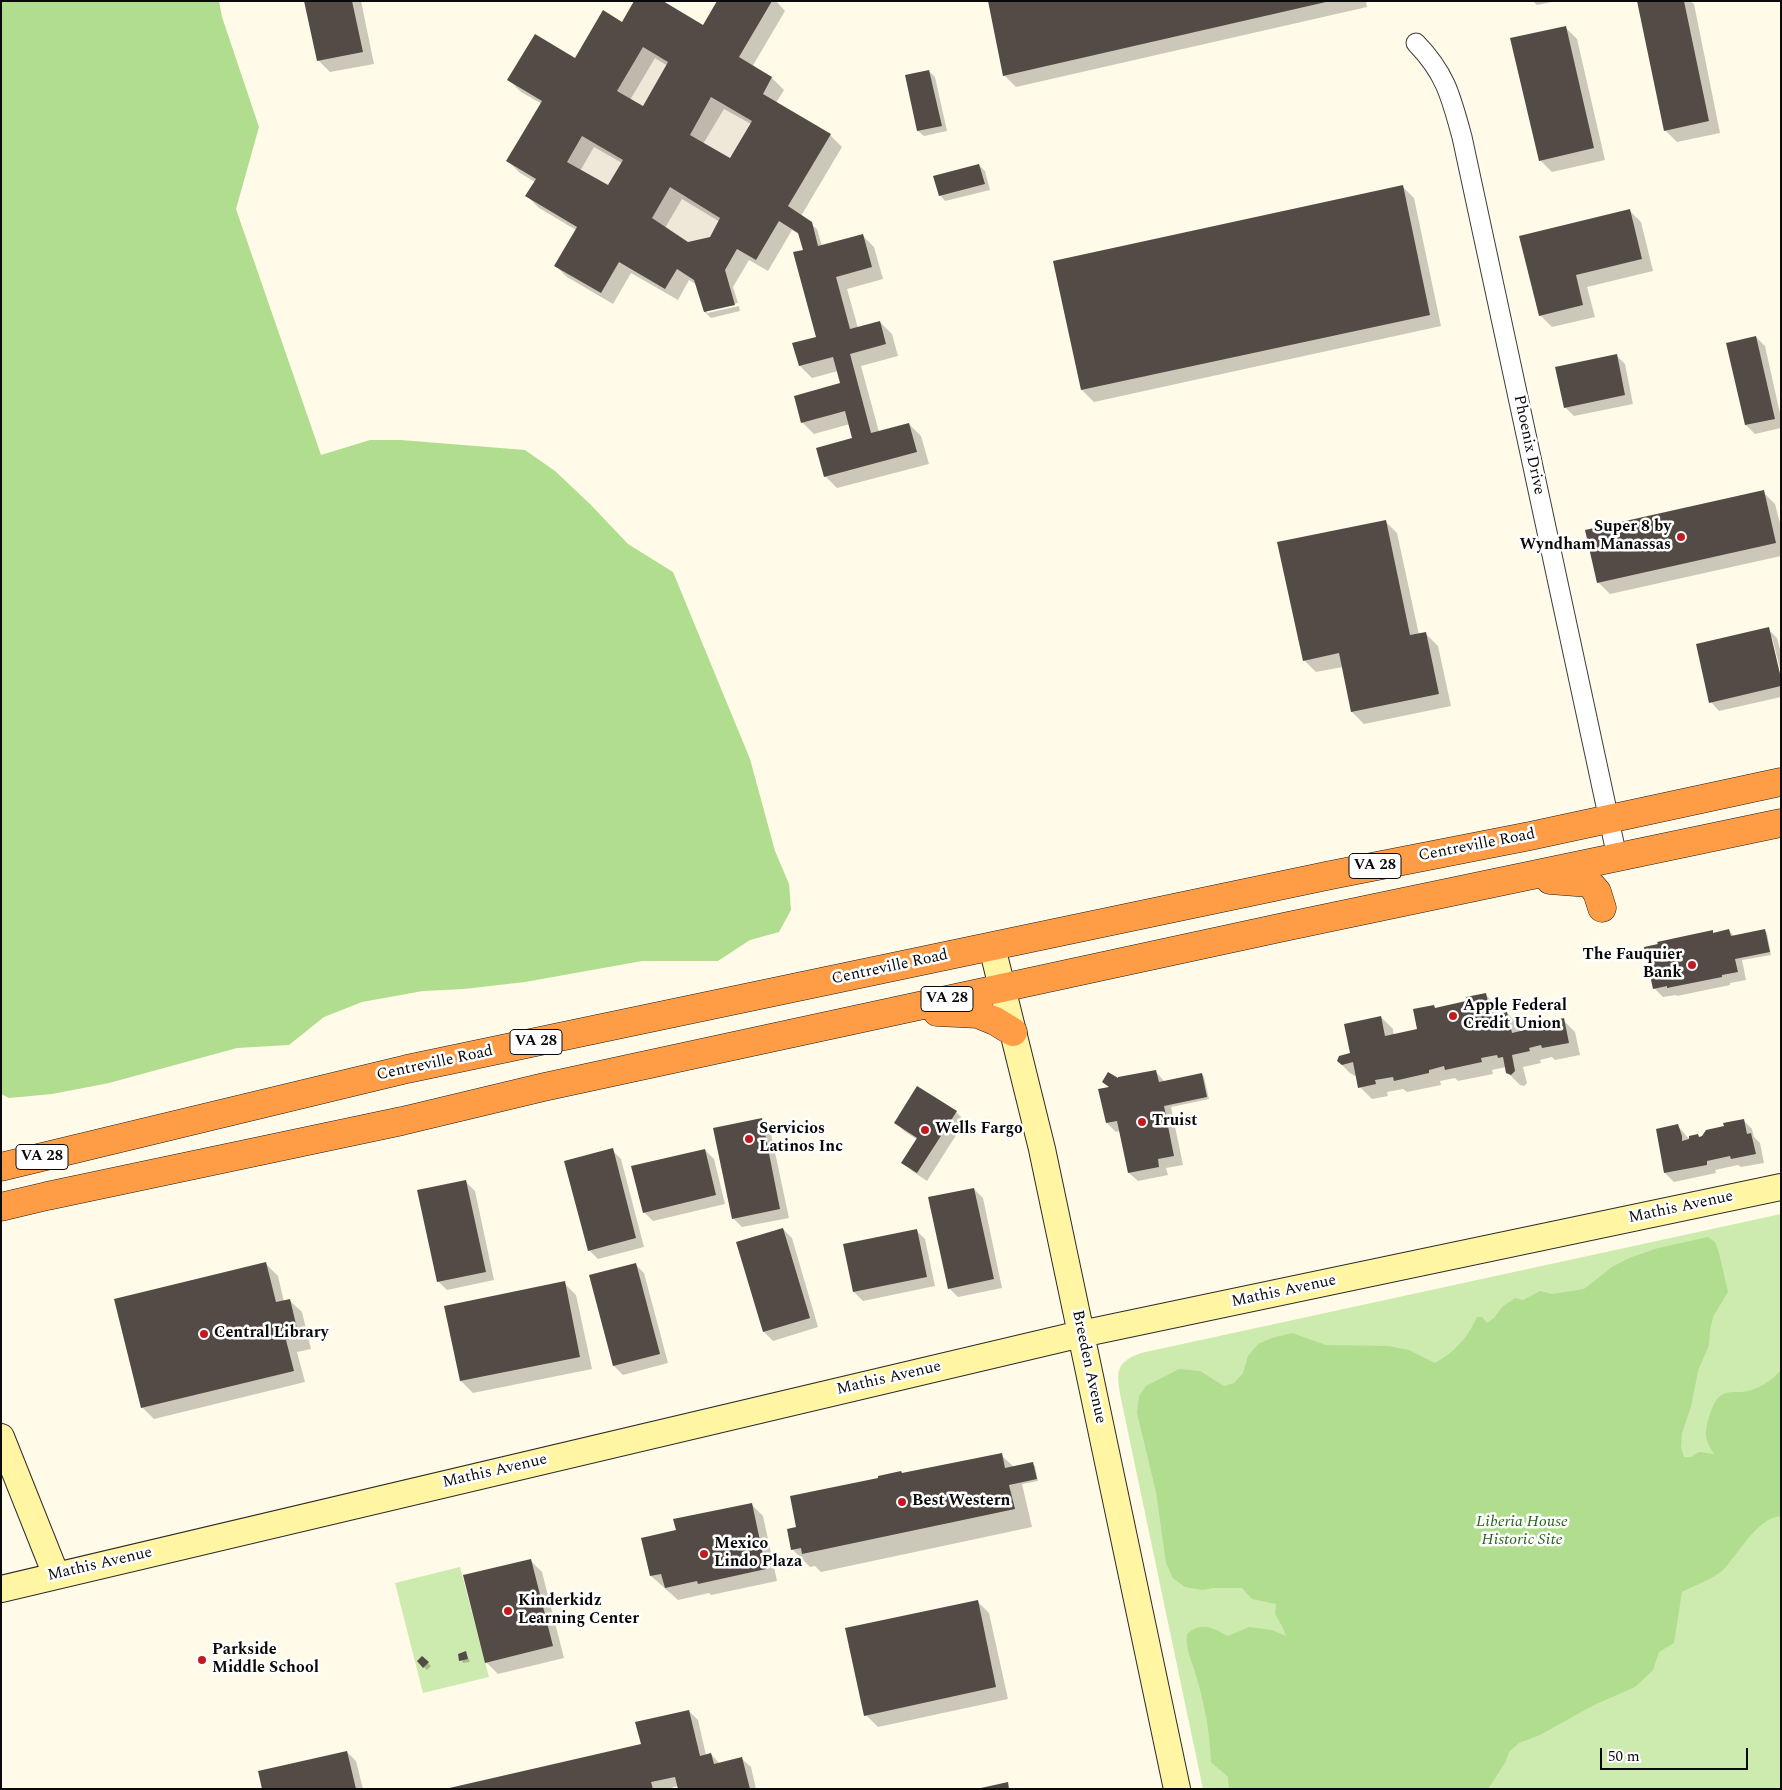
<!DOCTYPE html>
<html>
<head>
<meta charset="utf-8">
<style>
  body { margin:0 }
  #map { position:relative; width:1782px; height:1790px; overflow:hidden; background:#fffbe8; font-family:Spectral,serif }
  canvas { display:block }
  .frame { position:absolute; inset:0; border:2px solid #0a0a0a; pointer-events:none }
  .scale { position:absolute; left:1600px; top:1748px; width:148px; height:22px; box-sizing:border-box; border:2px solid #0a0a0a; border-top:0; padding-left:6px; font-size:15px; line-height:18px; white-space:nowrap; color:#0a0a0a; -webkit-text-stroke:4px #fff; paint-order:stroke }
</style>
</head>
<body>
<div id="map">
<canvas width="1782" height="1790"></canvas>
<div class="frame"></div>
<div class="scale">50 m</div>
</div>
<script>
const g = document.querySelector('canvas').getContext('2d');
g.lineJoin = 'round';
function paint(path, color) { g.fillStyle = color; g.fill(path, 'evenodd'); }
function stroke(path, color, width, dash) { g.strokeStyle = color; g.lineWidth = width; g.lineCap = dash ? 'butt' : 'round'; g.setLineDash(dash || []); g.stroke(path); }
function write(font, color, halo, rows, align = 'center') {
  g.font = font + ' Spectral,serif'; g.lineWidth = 5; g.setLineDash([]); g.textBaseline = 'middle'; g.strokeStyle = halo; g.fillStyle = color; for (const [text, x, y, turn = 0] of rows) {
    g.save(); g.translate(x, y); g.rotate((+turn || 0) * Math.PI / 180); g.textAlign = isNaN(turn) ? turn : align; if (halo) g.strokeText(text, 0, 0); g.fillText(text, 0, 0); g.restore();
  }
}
const green = new Path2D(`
  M 1781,1214 L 1781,1789 L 1203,1789 L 1120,1394 C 1116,1370 1117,1362 1141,1353 Z
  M 460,1567 L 489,1677 L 423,1693 L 395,1583 Z`);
const forest = new Path2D(`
  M 1,1 L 219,1 L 222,17 L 259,127 L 236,209 L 321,455 L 370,440 L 401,440 L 525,450 L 555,471 L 590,504 L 628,544 L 673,572 L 750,759 L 775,851 L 789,884 L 791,910 L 779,932 L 750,940 L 718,961 L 642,961 L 525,982 L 464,989 L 423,991 L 362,1002 L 324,1017 L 289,1045 L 237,1048 L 109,1083 L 52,1094 L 9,1098 L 1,1094 Z
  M 1708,1237 L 1715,1242 L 1719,1253 L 1728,1292 L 1713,1317 L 1710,1330 L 1709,1345 L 1698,1371 L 1691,1407 L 1682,1433 L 1681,1447 L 1684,1457 L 1691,1457 L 1699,1452 L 1714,1454 C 1711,1449 1707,1443 1706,1436 C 1705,1427 1712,1403 1719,1397 C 1725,1391 1734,1392 1741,1392 C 1756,1391 1772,1381 1781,1370 L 1781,1516 C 1757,1518 1739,1553 1724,1569 C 1714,1579 1695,1585 1682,1592 L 1674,1643 L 1659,1652 L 1653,1670 L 1635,1687 L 1592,1706 L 1540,1735 L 1519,1743 L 1509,1752 L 1505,1763 L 1488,1789 L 1229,1789 L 1228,1777 L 1211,1762 C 1210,1734 1205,1706 1197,1679 C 1193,1663 1185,1650 1187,1634 C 1201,1621 1213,1628 1228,1636 L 1249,1627 L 1272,1630 L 1286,1636 L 1282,1626 L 1275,1614 L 1276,1604 L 1252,1599 L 1242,1588 L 1213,1588 L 1203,1590 L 1185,1587 L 1173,1578 L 1166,1563 L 1156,1492 L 1137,1413 L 1139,1396 L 1146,1386 L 1179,1369 L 1200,1371 L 1224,1386 L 1234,1383 L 1243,1373 L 1248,1356 L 1258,1344 L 1272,1338 L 1292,1333 L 1326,1345 L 1388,1346 L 1409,1350 L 1435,1363 C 1455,1352 1468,1337 1477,1317 L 1482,1317 L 1487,1323 L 1494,1318 L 1502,1307 L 1515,1298 L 1523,1300 L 1540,1291 L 1552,1294 L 1584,1289 L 1612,1267 L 1629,1258 L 1658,1248 Z`);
const plaza = new Path2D(`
  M 643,47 L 668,62 L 643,106 L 617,91 Z
  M 711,97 L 752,121 L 730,158 L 690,135 Z
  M 582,136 L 623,160 L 608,185 L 567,162 Z
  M 670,187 L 720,218 L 710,237 L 688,242 L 652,218 Z`);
const shadow = new Path2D(`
  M 305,1 L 361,1 L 374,64 L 330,72 L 318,60 Z
  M 718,1 L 776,1 L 785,11 L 752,67 L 772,78 L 784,90 L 776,103 L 830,135 L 842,147 L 801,216 L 817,229 L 822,246 L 862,235 L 874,247 L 883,279 L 847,289 L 858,328 L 880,322 L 892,334 L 898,356 L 861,366 L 879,432 L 909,424 L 921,436 L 929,464 L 837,488 L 825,476 L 854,439 L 850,424 L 814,434 L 802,422 L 842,384 L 838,371 L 812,378 L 800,366 L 794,344 L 817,338 L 804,251 L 800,235 L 792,230 L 768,271 L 749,260 L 733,287 L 738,303 L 707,310 L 707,313 L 739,306 L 740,311 L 711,318 L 705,312 L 697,285 L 689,280 L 678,300 L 631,273 L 613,304 L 567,277 L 555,265 L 576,230 L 539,208 L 527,196 L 535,182 L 520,173 L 508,161 L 542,104 L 521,92 L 509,80 L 575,60 L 623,23 L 703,27 ZM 655,58 L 668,66 L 643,108 L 630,100 ZM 724,109 L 751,124 L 730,160 L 703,144 ZM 594,147 L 622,163 L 609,187 L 580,171 ZM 682,199 L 720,222 L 711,238 L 688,243 L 665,228 Z
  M 990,1 L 1366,1 L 1367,7 L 1016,87 L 1004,75 Z
  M 1533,1 L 1556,1 L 1537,5 Z
  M 1639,1 L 1690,1 L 1694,4 L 1720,133 L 1677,142 L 1665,130 Z
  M 1565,27 L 1577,39 L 1605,160 L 1552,172 L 1540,160 Z
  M 929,71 L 935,77 L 947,131 L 924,136 L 918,131 Z
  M 979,165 L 985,171 L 990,190 L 945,201 L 940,195 Z
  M 1402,186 L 1414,198 L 1441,326 L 1094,402 L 1082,390 L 1054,262 Z
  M 1629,210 L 1641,222 L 1653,271 L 1587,287 L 1595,317 L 1552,327 L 1540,315 Z
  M 1756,337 L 1765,346 L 1781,418 L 1781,428 L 1755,434 L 1746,425 L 1728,343 Z
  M 1616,355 L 1625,364 L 1633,404 L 1574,416 L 1565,407 Z
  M 1763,492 L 1775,504 L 1781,527 L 1781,556 L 1610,594 L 1598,582 Z
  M 1385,521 L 1397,533 L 1419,635 L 1426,634 L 1438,646 L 1451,706 L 1364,724 L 1352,712 L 1343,667 L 1316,672 L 1304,660 Z
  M 1768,629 L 1777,638 L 1781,653 L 1781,673 L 1772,637 L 1770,637 L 1781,684 L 1781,697 L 1719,711 L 1711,702 Z
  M 1764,930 L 1767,933 L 1771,955 L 1742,960 L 1746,980 L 1730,983 L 1730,985 L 1677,996 L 1676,995 L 1663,997 L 1654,988 L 1712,932 L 1714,934 L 1729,931 L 1735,937 Z
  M 1485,994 L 1497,1006 L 1499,1015 L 1507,1013 L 1519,1025 L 1520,1032 L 1563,1020 L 1575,1032 L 1580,1055 L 1555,1060 L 1552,1057 L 1540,1060 L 1541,1063 L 1523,1067 L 1527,1083 L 1524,1086 L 1520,1085 L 1507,1072 L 1506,1067 L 1492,1070 L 1493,1074 L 1458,1081 L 1455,1078 L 1440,1081 L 1441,1085 L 1407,1092 L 1403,1089 L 1387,1092 L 1388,1096 L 1372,1099 L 1360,1087 L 1357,1076 L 1355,1076 L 1350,1073 L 1338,1061 L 1352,1054 L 1381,1017 L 1393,1029 L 1394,1036 L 1419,1030 L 1433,1006 L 1436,1009 L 1468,1002 Z
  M 1156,1072 L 1165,1082 L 1202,1074 L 1204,1077 L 1209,1099 L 1171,1107 L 1183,1165 L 1166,1168 L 1168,1175 L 1138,1181 L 1129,1173 L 1120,1131 L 1116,1132 L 1107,1123 L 1110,1088 L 1104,1082 L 1120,1081 Z
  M 956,1112 L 965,1121 L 927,1181 L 912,1171 L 903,1162 L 918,1140 L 904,1131 L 895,1122 Z
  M 761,1120 L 770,1129 L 789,1218 L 742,1227 L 733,1218 Z
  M 1743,1120 L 1752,1129 L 1754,1137 L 1760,1143 L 1764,1163 L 1741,1167 L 1738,1165 L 1715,1170 L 1716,1173 L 1674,1182 L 1665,1173 L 1678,1126 L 1688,1138 L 1698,1136 L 1700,1138 Z
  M 612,1150 L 621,1159 L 644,1247 L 598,1259 L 589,1250 Z
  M 705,1150 L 714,1159 L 725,1204 L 653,1221 L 644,1212 Z
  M 466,1182 L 475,1191 L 494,1280 L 447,1290 L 438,1281 Z
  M 974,1189 L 983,1198 L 1002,1288 L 958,1297 L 949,1288 Z
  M 783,1229 L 792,1238 L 818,1327 L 773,1341 L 764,1332 Z
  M 916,1230 L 925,1239 L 935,1286 L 863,1301 L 854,1292 Z
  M 266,1264 L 278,1276 L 284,1302 L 289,1300 L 302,1312 L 311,1349 L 297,1352 L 305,1382 L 154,1419 L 142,1407 Z
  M 635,1264 L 644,1273 L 668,1363 L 623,1375 L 614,1366 Z
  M 564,1283 L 576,1295 L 592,1369 L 473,1393 L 461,1381 L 446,1307 Z
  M 1001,1455 L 1014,1467 L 1032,1463 L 1035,1466 L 1038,1481 L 1022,1484 L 1032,1527 L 821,1572 L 815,1566 L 810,1567 L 792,1549 L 798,1528 L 880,1479 Z
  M 751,1504 L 763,1516 L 777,1581 L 711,1595 L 709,1593 L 678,1600 L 651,1576 L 677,1531 Z
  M 530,1560 L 542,1572 L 564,1658 L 498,1674 L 486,1662 Z
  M 977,1601 L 989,1613 L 1008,1699 L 878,1727 L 866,1715 Z
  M 466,1653 L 470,1662 L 463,1663 L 459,1654 Z
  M 422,1657 L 431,1666 L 427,1670 L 418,1661 Z
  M 689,1711 L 698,1720 L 706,1755 L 711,1754 L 720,1764 L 742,1759 L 751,1767 L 756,1789 L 679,1789 L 678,1786 L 668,1789 L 447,1789 L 642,1745 Z
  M 347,1752 L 356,1761 L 363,1789 L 263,1789 Z`);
const building = new Path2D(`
  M 304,1 L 352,1 L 363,52 L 317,61 Z
  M 634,1 L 663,1 L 703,25 L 717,1 L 772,1 L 739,57 L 772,77 L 763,94 L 831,134 L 788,206 L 812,222 L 818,246 L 863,234 L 872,267 L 836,277 L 850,329 L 880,321 L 886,344 L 850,354 L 871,433 L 909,423 L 917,452 L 824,477 L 816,448 L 852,438 L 845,411 L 801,423 L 794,396 L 840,383 L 833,357 L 799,366 L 792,343 L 816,337 L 793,252 L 803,250 L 798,233 L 779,221 L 756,260 L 737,249 L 725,270 L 735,305 L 704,312 L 694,280 L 677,269 L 665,289 L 619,262 L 601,293 L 554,266 L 577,227 L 525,196 L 536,179 L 506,161 L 542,101 L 507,80 L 535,34 L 575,58 L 603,10 L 622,22 ZM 643,47 L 668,62 L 643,106 L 617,91 ZM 711,97 L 752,121 L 730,158 L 690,135 ZM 582,136 L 623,160 L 608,185 L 567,162 ZM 670,187 L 720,218 L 710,237 L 688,242 L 652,218 Z
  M 988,1 L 1326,1 L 1326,2 L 1003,76 Z
  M 1637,1 L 1684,1 L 1709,121 L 1664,131 Z
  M 1566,26 L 1594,148 L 1539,161 L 1510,38 Z
  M 929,70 L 942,126 L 917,131 L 905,75 Z
  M 979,164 L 985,184 L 939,196 L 933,176 Z
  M 1403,185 L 1430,315 L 1081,390 L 1053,261 Z
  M 1630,209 L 1642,259 L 1576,275 L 1583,305 L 1539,316 L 1519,236 Z
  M 1756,336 L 1775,419 L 1745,425 L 1726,343 Z
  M 1617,354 L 1625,395 L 1564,408 L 1555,367 Z
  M 1764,490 L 1776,543 L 1597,583 L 1585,530 Z
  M 1386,520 L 1410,635 L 1426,632 L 1439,694 L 1351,712 L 1339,653 L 1303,661 L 1277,542 Z
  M 1769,627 L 1781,678 L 1781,686 L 1709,703 L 1696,644 Z
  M 1729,929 L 1731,936 L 1765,929 L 1770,952 L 1735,959 L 1738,972 L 1722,975 L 1722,977 L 1667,988 L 1667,986 L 1653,989 L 1644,947 L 1658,944 L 1657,942 L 1713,930 L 1713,933 Z
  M 1486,993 L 1491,1015 L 1507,1012 L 1512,1033 L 1537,1027 L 1537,1024 L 1564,1018 L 1569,1043 L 1542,1048 L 1541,1045 L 1529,1048 L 1530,1051 L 1512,1055 L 1515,1071 L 1511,1075 L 1506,1073 L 1503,1057 L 1498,1058 L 1497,1055 L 1481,1058 L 1482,1062 L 1445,1070 L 1444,1066 L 1429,1070 L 1429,1073 L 1394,1081 L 1393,1077 L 1375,1080 L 1376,1084 L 1358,1088 L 1353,1062 L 1342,1065 L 1337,1061 L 1339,1056 L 1350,1053 L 1344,1024 L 1381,1016 L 1385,1036 L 1417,1029 L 1413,1009 L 1434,1005 L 1435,1008 L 1466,1001 L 1466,997 Z
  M 1156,1070 L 1159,1082 L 1202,1073 L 1207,1097 L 1164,1106 L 1174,1156 L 1158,1159 L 1159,1167 L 1128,1173 L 1117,1121 L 1106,1123 L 1098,1089 L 1109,1087 L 1102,1082 L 1108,1072 L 1118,1078 L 1118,1077 Z
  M 917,1086 L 957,1111 L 917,1173 L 901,1163 L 917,1138 L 894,1123 Z
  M 762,1118 L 780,1209 L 732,1219 L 713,1128 Z
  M 1744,1119 L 1747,1134 L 1751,1133 L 1756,1154 L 1731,1159 L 1730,1156 L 1707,1161 L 1707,1165 L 1664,1173 L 1656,1129 L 1678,1124 L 1682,1136 L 1682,1141 L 1689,1139 L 1689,1136 L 1698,1134 L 1699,1137 L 1702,1136 L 1706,1130 L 1724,1126 L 1723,1123 Z
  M 613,1148 L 636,1238 L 588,1251 L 564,1161 Z
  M 705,1149 L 716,1195 L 643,1213 L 631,1166 Z
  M 466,1180 L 486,1272 L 437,1282 L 417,1190 Z
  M 974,1188 L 994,1279 L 948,1289 L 928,1197 Z
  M 783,1228 L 810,1318 L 763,1332 L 736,1242 Z
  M 917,1229 L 927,1277 L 853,1292 L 843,1244 Z
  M 266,1262 L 276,1302 L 290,1299 L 299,1337 L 286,1340 L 294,1371 L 141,1408 L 114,1299 Z
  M 636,1263 L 660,1354 L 613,1366 L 589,1275 Z
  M 565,1281 L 580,1357 L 460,1381 L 444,1306 Z
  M 1002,1453 L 1005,1468 L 1033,1462 L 1037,1479 L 1009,1485 L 1015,1509 L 802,1554 L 801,1548 L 791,1550 L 787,1529 L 796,1527 L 790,1496 L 878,1478 L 878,1476 L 901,1471 L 902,1473 Z
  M 752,1503 L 766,1569 L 698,1584 L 697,1581 L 665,1588 L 661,1574 L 650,1576 L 641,1538 L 676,1530 L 673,1519 Z
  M 531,1559 L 553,1646 L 485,1663 L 463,1575 Z
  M 978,1600 L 996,1687 L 864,1716 L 845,1628 Z
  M 466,1651 L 468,1659 L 459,1661 L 458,1654 Z
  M 422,1656 L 429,1662 L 423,1668 L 417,1661 Z
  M 689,1710 L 700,1756 L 711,1753 L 714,1764 L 742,1757 L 750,1789 L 678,1789 L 675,1777 L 651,1782 L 653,1789 L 445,1789 L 641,1744 L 635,1722 Z
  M 347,1751 L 356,1789 L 262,1789 L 258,1771 Z
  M 1008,1782 L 1009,1789 L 981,1789 L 981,1788 Z`);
const street = new Path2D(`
  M 1416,43 C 1446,74 1451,97 1462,137 L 1617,857`);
const secondary = new Path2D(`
  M 992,947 L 1042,1149 L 1177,1789
  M 1,1437 L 56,1575
  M 1,1589 L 1081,1334 L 1781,1187`);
const highway = new Path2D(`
  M 1550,880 L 1589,883 L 1597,892 L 1602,908
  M 937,1012 L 978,1014 L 995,1021 L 1013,1032
  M 1,1167 L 407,1069 L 1331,875 L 1530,836 L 1781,782
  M 1,1207 L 47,1196 L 402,1121 L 544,1087 L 1284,927 L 1781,823`);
const markers = [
  [1681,537,5,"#c21a21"],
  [1692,965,5,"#c21a21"],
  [1453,1016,5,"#c21a21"],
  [1142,1122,5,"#c21a21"],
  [925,1130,5,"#c21a21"],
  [749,1139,5,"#c21a21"],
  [204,1334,5,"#c21a21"],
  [902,1502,5,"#c21a21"],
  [704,1554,5,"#c21a21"],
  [508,1611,5,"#c21a21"],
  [202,1660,5,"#c21a21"]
];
const shields = [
  [1375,866,52],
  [947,999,52],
  [536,1042,52],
  [42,1157,52]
];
const shieldNames = [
  ["VA 28",1375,866],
  ["VA 28",947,999],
  ["VA 28",536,1042],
  ["VA 28",42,1157]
];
const streetNames = [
  ["Phoenix Drive",1528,445,78],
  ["Centreville Road",1477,846,-11],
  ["Centreville Road",890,968,-12],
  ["Centreville Road",435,1064,-12],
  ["Mathis Avenue",1681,1208,-12],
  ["Mathis Avenue",1284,1292,-12],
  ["Breeden Avenue",1088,1367,78],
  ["Mathis Avenue",889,1379,-13],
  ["Mathis Avenue",495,1472,-13],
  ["Mathis Avenue",100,1565,-13]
];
const poiNames = [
  ["Super 8 by",1671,528,"right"],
  ["Wyndham Manassas",1671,546,"right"],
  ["The Fauquier",1682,956,"right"],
  ["Bank",1682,974,"right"],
  ["Apple Federal",1463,1007],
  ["Credit Union",1463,1025],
  ["Truist",1152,1122],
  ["Servicios",759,1130],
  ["Latinos Inc",759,1148],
  ["Wells Fargo",935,1130],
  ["Central Library",214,1334],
  ["Best Western",912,1502],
  ["Mexico",714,1545],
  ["Lindo Plaza",714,1563],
  ["Kinderkidz",518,1602],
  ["Learning Center",518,1620],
  ["Parkside",212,1651],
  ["Middle School",212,1669]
];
const parkNames = [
  ["Liberia House",1522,1523],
  ["Historic Site",1522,1541]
];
paint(green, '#ceebaf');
paint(forest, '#b1dd8e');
paint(plaza, '#eee8d8');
paint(shadow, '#0003');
paint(building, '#544b46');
stroke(street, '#3d3d3d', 21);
stroke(secondary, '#2c2c2c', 28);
stroke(highway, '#1b1b1b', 29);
stroke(street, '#fff', 19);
stroke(secondary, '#fff5a3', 26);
stroke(highway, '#ff9c46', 28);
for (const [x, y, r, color] of markers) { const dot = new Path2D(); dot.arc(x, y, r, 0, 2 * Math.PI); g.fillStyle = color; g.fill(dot); stroke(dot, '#fff', 2); }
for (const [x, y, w] of shields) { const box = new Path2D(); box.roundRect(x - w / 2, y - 12.5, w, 25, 4); g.fillStyle = '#fff'; g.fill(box); stroke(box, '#0a0a0a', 1); }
write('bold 15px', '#0a0a0a', null, shieldNames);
write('16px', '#0a0a0a', '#fff', streetNames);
write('bold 16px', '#0a0a0a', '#fff', poiNames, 'left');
write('italic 16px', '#276518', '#fff', parkNames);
</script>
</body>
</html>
